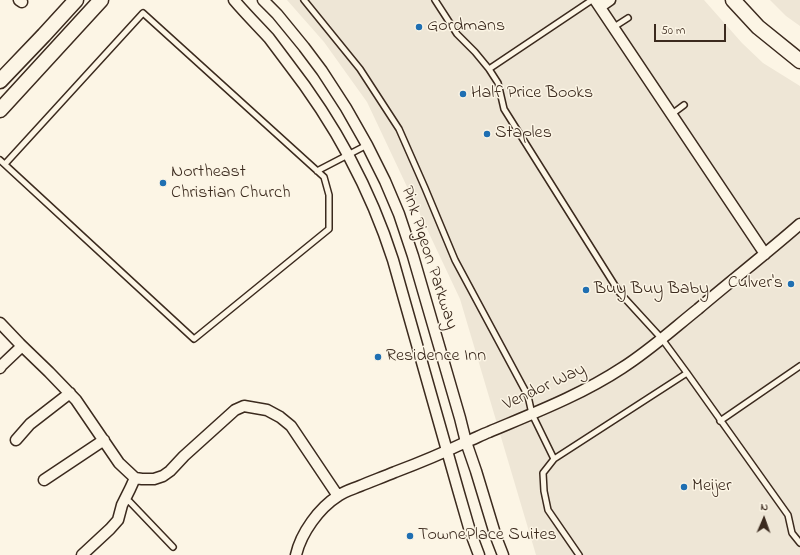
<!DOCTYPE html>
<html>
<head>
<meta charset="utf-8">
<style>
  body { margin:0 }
  #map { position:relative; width:800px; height:555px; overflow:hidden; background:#fcf5e5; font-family:"Indie Flower",sans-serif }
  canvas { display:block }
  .north { position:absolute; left:744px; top:499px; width:40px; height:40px; -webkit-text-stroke:3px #fcf5e5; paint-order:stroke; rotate:2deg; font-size:11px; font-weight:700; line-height:16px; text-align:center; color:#3b2a1e }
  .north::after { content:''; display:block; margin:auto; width:14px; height:18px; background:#3b2a1e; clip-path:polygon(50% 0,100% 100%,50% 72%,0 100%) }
  .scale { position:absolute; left:654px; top:24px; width:72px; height:18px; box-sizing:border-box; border:2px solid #3b2a1e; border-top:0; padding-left:5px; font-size:12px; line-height:14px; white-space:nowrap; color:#3b2a1e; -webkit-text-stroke:3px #fcf5e5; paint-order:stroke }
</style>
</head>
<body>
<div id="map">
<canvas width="800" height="555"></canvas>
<div class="north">N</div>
<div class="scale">50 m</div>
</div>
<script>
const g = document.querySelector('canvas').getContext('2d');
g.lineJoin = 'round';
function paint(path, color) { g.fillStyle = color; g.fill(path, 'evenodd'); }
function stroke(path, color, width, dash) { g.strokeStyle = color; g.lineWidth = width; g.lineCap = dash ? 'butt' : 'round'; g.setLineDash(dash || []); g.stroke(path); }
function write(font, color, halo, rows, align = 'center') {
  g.font = font + ' "Indie Flower",sans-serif'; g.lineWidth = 3; g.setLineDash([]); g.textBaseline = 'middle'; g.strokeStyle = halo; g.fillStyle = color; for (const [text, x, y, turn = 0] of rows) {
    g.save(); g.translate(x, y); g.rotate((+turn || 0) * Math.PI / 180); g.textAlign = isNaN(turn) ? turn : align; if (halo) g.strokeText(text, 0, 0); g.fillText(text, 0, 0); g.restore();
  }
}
const built = new Path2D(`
  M 287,0 L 704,0 L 742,43 L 763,63 L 800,86 L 800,555 L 536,555 L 460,299 L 367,102 L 324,42 Z
  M 770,0 L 800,0 L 800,26 L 786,16 Z`);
const lane = new Path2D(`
  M 304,0 L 360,69 L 399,129 L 425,188 L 455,260 L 528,396 L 532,414 L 554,459
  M 435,0 L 457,34 L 475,52 L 489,69 L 498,83 L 504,109 L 619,292 L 662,339 L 687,373 L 788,515 L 792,533 L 800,543
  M 614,27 L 628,18
  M 489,69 L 592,0
  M 672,114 L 684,105
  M 0,160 L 194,339 L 329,229 L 329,195 L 324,177 L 143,13 L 5,164
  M 317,171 L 367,145
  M 720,421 L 800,366
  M 125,499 L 130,502 L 173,547
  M 579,555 L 548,510 L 544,491 L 543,473 L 554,459 L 687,373`);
const street = new Path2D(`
  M 19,0 L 22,2
  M 234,0 C 245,13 257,25 269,38 C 275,46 281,54 287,62 C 333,121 370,188 393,260 L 459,493 L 470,531 L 479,555
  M 263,0 L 277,14 L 304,47 L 322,71 L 346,108 L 367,145 L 385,181 L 399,214 L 413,256 L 460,418 L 466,442 L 476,471 L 496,537 L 503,555
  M 595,0 L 765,254
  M 600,7 L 610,0
  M 0,323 L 20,344 L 49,372 L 76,400 L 119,463 L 135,478 L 142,479 L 154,479 L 163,476 L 170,471 L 184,456 L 235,410 L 244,406 L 267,410 L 280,417 L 291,426 L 338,496
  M 0,368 L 2,365 L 22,346
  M 16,440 L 30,424 L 70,393
  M 44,480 L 104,440
  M 82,555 L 110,529 L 118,520 L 122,505 L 130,489 L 135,478
  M 296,555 C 301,533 319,508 338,496 C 345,491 353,489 360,486 C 372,481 383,477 395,472 C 419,463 443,453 466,442 C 474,439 481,435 489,432 C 534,413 581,395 622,368 C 649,351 673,329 698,309 C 732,280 767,253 800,224`);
const secondary = new Path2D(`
  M 733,0 L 758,27 L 800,61
  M 0,81 L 44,35 L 76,0
  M 0,110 L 101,0`);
const markers = [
  [419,27,4,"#1f6fb2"],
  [463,94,4,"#1f6fb2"],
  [487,134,4,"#1f6fb2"],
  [163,183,4,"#1f6fb2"],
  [791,284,4,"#1f6fb2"],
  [586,290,4,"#1f6fb2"],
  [378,357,4,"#1f6fb2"],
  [684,487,4,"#1f6fb2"],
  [410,536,4,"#1f6fb2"]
];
const poiNames = [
  ["Gordmans",427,27],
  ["Half Price Books",471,94],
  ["Staples",495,134],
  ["Northeast",171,173],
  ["Christian Church",171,194],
  ["Culver's",783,284,"right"],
  ["Buy Buy Baby",594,290],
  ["Residence Inn",386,357],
  ["Meijer",692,487],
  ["TownePlace Suites",418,536]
];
const streetNames = [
  ["Pink Pigeon Parkway",428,258,72],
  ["Vendor Way",545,388,-25]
];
paint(built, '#eee6d6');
stroke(lane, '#3b2a1e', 8);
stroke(street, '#3b2a1e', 13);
stroke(secondary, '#3b2a1e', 17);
stroke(lane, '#fcf5e5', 5);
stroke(street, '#fcf5e5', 10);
stroke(secondary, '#fcf5e5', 14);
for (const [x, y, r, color] of markers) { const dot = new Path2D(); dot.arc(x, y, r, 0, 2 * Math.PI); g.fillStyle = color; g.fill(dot); stroke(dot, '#fcf5e5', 1.5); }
write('18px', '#3b2a1e', '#fcf5e5', poiNames, 'left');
write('18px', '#3b2a1e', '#fcf5e5', streetNames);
</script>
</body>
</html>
